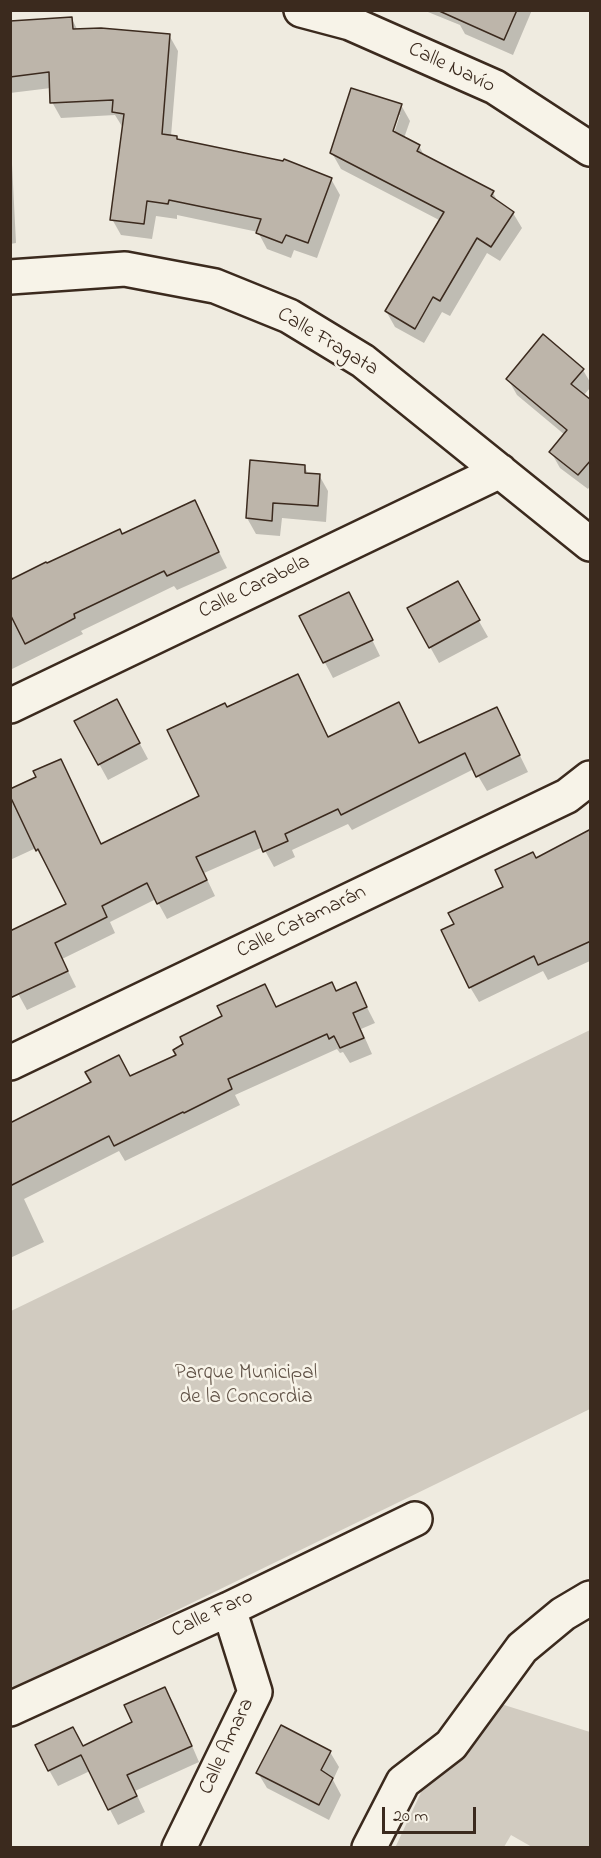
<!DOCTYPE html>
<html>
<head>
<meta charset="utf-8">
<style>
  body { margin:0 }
  #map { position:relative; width:601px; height:1858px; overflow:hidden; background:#efebe0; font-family:"Indie Flower",sans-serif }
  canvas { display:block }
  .frame { position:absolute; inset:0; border:12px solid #3b2a1e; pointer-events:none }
  .scale { position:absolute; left:382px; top:1807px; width:94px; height:27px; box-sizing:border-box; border:3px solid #3b2a1e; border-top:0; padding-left:8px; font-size:18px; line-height:21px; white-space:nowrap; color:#3b2a1e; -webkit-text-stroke:4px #f7f3e8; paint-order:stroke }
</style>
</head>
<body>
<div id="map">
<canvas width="601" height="1858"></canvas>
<div class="frame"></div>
<div class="scale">20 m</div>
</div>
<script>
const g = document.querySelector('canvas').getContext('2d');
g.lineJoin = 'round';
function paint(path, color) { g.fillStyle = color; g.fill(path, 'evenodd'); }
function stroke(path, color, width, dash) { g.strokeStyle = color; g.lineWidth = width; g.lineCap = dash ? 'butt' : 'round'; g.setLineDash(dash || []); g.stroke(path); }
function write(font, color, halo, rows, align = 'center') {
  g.font = font + ' "Indie Flower",sans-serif'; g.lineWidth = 5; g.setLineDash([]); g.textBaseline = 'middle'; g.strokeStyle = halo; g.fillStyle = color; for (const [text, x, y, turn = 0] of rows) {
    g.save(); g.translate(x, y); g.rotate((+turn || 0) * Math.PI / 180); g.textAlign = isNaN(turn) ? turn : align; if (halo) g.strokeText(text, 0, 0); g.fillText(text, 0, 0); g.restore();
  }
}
const green = new Path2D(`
  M 590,1030 L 590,1409 L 11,1691 L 11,1311 Z
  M 501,1704 L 590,1732 L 590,1847 L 532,1847 L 511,1835 L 504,1847 L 395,1848 L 432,1769 Z`);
const shadow = new Path2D(`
  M 423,10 L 532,10 L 513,55 L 465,34 L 460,25 Z
  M 72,19 L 78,31 L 169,35 L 178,51 L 171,136 L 176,137 L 178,140 L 331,179 L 340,195 L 317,258 L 294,250 L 291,258 L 267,249 L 258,232 L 177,215 L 177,219 L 156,216 L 152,239 L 121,235 L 112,219 L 123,128 L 115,115 L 61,118 L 52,102 L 51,88 L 10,93 L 10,25 Z
  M 401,105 L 410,121 L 404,138 L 419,146 L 425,157 L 493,193 L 499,204 L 513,213 L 522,228 L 500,261 L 487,253 L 450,316 L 442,312 L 424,343 L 395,327 L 386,311 L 441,221 L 341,169 L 332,153 ZM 397,115 L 400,115 L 392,139 L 389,138 Z
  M 10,162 L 12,164 L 16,243 L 10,244 Z
  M 583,370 L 590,382 L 590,388 L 583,396 L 590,402 L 590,486 L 588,489 L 560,468 L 551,452 L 565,435 L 517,395 L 508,379 Z
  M 304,466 L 309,475 L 319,475 L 328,491 L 326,522 L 282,518 L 280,536 L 256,534 L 247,518 Z
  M 194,502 L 227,568 L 177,590 L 174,586 L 81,631 L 83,634 L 10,670 L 10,583 L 122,536 Z
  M 457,583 L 488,637 L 439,663 L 409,609 Z
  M 357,609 L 380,656 L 333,678 L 301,617 Z
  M 298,676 L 329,738 L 419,745 L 497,709 L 528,772 L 487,791 L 474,769 L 352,830 L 348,824 L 292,850 L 295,857 L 274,867 L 263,847 L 204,873 L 215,896 L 167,919 L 156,899 L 110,922 L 115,933 L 62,959 L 76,987 L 27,1010 L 10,979 L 68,905 L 48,865 L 46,865 L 36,848 L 10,860 L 10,791 L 38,777 L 60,760 L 102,846 L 201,797 L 227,709 Z
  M 125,716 L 148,759 L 108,780 L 76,722 Z
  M 590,831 L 590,961 L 548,980 L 543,971 L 479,1002 L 470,987 L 456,924 L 505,888 L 536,860 Z
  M 355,984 L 375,1023 L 361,1029 L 372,1054 L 350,1063 L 343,1052 L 340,1053 L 337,1049 L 235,1095 L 240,1105 L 125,1161 L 119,1151 L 24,1199 L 44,1242 L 10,1258 L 10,1143 L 131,1078 L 178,1056 L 224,1017 L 265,986 L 277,1009 L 337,992 Z
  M 165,1689 L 174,1704 L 199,1762 L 135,1791 L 145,1812 L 118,1825 L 90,1771 L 58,1786 L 49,1770 L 83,1748 L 133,1722 Z
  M 330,1752 L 339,1767 L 333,1780 L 341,1795 L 329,1820 L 267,1788 L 258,1773 Z`);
const building = new Path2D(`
  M 437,10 L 517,10 L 504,40 Z
  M 72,17 L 73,29 L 101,28 L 170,34 L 162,134 L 177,136 L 177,139 L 283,161 L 284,159 L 332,178 L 308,243 L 286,235 L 282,243 L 256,233 L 261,219 L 169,200 L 168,204 L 147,201 L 144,224 L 110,220 L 124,114 L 112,112 L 113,100 L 50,103 L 49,72 L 10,77 L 10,21 Z
  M 351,88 L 402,104 L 393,131 L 420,145 L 417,151 L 494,191 L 491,196 L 514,212 L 491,247 L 477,238 L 440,301 L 433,297 L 415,329 L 385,311 L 444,212 L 330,153 Z
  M 543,334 L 584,369 L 571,384 L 591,400 L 591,460 L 578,475 L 549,452 L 567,430 L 506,379 Z
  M 250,460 L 305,465 L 305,473 L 320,474 L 318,506 L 273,503 L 272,521 L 246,518 Z
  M 195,500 L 219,552 L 167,576 L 164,571 L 74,614 L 75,618 L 25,644 L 10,614 L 10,580 L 46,562 L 47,563 L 120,529 L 122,534 Z
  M 458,581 L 480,620 L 429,648 L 407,608 Z
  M 349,592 L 373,640 L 323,663 L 299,616 Z
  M 298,674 L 328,737 L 399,702 L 419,743 L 497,707 L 520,755 L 476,777 L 465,753 L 341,815 L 338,809 L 285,834 L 288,841 L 263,852 L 255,831 L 196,857 L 207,880 L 157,904 L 147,883 L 102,906 L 107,917 L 55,943 L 68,971 L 10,998 L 10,931 L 66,904 L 38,849 L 36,851 L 10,796 L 10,789 L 36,777 L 33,771 L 61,759 L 101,844 L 199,796 L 167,730 L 225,703 L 227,707 Z
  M 117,699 L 140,743 L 98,765 L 74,721 Z
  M 591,829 L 591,941 L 538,965 L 534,956 L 469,988 L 441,930 L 454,924 L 448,913 L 503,887 L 495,870 L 533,852 L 536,858 Z
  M 332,982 L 336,991 L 356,982 L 367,1007 L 353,1013 L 364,1038 L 340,1048 L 334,1036 L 329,1039 L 327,1034 L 228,1079 L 232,1089 L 184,1113 L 183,1112 L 114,1146 L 109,1136 L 10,1186 L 10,1123 L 91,1082 L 85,1072 L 119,1055 L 130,1076 L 176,1055 L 173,1050 L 183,1044 L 180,1037 L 222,1016 L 217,1006 L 265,984 L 276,1007 Z
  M 165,1687 L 192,1746 L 127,1775 L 137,1796 L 108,1810 L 81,1755 L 48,1771 L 35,1745 L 73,1727 L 83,1746 L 132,1722 L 124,1705 Z
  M 281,1725 L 331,1751 L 321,1770 L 333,1778 L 319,1805 L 256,1773 Z`);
const minor = new Path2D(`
  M 301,10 L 350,23 L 495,87 L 590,149
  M 10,277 L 125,269 L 215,286 L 289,316 L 363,361 L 590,544
  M 10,706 L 500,471
  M 10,1063 L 567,796 L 590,778
  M 10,1709 L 229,1609 L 415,1519
  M 179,1848 L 255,1692 L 229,1609
  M 369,1848 L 403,1782 L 451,1745 L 522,1648 L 563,1614 L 590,1598`);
const streetNames = [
  ["Calle Navío",451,69,25],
  ["Calle Fragata",327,343,31],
  ["Calle Carabela",255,588,-26],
  ["Calle Catamarán",302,923,-26],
  ["Calle Faro",213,1615,-25],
  ["Calle Amara",228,1747,-65]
];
const parkNames = [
  ["Parque Municipal",246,1375],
  ["de la Concordia",246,1399]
];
paint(green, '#d1cbc0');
paint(shadow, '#0003');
paint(building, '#bdb5aa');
stroke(building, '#3b2a1e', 1.5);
stroke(minor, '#3b2a1e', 38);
stroke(minor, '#f7f3e8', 33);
write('21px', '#3b2a1e', '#f7f3e8', streetNames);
write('21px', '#605246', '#f7f3e8', parkNames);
</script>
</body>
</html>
